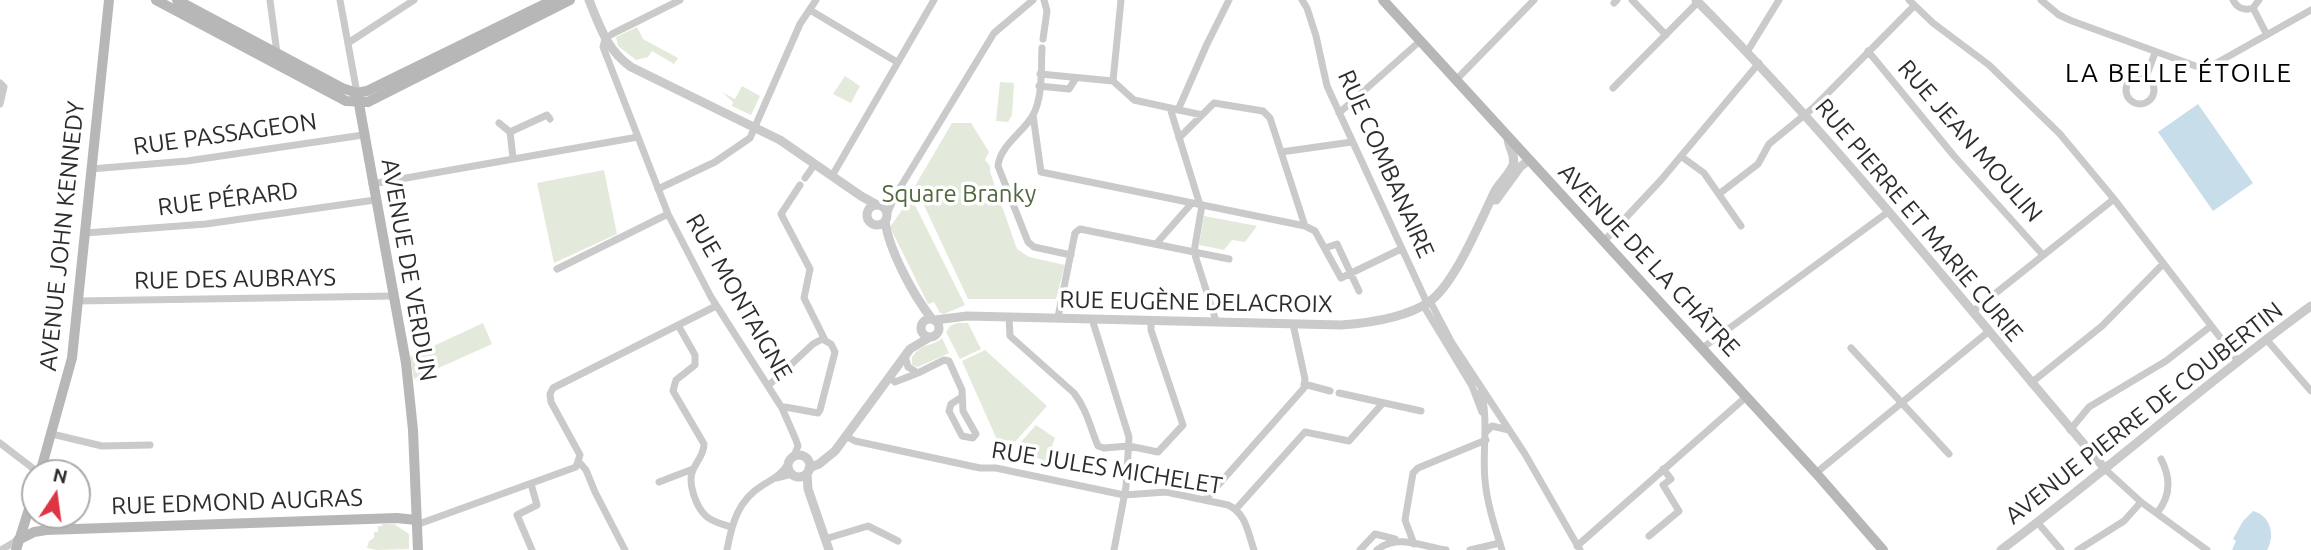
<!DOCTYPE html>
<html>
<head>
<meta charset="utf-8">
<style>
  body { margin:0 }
  #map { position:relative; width:2311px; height:550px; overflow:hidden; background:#fff; font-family:Ubuntu,sans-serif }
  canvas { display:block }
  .north { position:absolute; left:21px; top:459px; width:70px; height:70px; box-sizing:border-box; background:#fff; border:2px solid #ababab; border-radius:50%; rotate:13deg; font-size:19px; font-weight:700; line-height:28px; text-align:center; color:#2d2d2d }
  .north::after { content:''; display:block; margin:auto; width:24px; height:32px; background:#de3444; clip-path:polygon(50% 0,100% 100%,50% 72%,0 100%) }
</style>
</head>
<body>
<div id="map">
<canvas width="2311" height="550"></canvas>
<div class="north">N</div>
</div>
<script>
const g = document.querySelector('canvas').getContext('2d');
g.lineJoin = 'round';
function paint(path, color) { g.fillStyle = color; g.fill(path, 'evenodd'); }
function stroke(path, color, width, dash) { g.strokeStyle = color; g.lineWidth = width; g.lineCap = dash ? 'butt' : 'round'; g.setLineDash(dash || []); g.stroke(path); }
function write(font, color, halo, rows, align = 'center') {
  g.font = font + ' Ubuntu,sans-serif'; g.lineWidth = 7; g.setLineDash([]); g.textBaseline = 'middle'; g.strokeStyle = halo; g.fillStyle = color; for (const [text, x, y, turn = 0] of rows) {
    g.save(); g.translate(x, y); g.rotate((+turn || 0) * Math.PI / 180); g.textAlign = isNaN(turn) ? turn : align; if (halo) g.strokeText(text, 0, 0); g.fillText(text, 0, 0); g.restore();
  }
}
const green = new Path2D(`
  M 637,27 L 643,39 L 678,58 L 674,64 L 652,51 L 648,57 L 636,60 L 618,46 L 616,37 Z
  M 845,76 L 860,86 L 851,103 L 833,94 Z
  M 1000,82 L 1014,83 L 1012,115 L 1008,122 L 996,121 Z
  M 742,86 L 760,96 L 751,115 L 732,106 L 733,102 L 722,92 L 735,99 Z
  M 952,123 L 971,123 L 989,152 L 985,160 L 990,166 L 990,172 L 1017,249 L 1029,257 L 1065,265 L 1056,299 L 968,299 L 915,186 Z
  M 604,170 L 617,234 L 554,263 L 537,183 Z
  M 911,197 L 965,305 L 944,314 L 940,313 L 934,302 L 928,304 L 890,227 Z
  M 1204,216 L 1257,226 L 1245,242 L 1232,240 L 1224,250 L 1199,245 Z
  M 483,323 L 492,344 L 414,379 L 410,357 Z
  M 957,323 L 968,323 L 981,349 L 960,359 L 946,332 L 950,326 Z
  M 942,338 L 949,353 L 918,367 L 912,365 L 912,357 C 924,341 931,348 942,338 Z
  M 985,350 L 1047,406 L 1015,442 L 1005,440 L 998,442 L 962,361 Z
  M 1036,425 L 1055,438 L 1046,462 L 1032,455 L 1019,444 Z
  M 382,524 L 394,524 L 409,534 L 409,549 L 377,550 L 367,548 L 369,541 L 374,538 L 374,532 L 378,532 L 378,526 L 382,526 Z`);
const water = new Path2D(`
  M 2198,104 L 2253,183 L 2213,211 L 2158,132 Z
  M 2253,511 C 2270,515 2276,535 2267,550 L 2232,550 L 2236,541 L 2233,539 L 2243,521 Z`);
const minor = new Path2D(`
  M 270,0 L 277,53
  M 340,0 L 357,93
  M 680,0 L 612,34 L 605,39 L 603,47 L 668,214 L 711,297 L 782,408 L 796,440 L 798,446 L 794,456
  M 1302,0 L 1307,8 L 1316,36 L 1327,86 L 1427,303
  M 1632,0 L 1666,35
  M 1909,0 L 1933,23 L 1989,65 L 2060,134 L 2114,199 L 2239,362
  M 2041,0 L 2059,15 L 2072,21 L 2201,68 L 2213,65 L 2311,10
  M 2233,0 C 2237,8 2244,11 2253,8 L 2259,0
  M 1614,3 L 1617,0
  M 2253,8 L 2267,35
  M 810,10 L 897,62
  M 1043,39 L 1047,11 L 1044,0
  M 348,43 L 414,0
  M 1042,48 C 1041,68 1043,97 1033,115 C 1024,132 1000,145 998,166 L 1028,242 L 1034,247 L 1071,255
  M 1868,51 L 1954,156 L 2043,255
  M 1747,52 L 1779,0
  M 1040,74 L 1113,81 L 1134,100 L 1202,115
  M2126 90a14 14 0 1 1 28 0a14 14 0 1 1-28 0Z
  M 2146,77 L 2155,53
  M 1113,81 L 1121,0
  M 1455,81 L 1534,0
  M 0,83 L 4,87 L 0,104
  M 1039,86 L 1069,89 L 1076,78
  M 1613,88 L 1698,2
  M 1170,108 L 1200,205
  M 1178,110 L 1207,44 L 1229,0
  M 1339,113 L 1420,41
  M 1033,115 L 1041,172 L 1305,226 L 1315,231 L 1341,278 L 1401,249
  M 499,123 L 510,132
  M 1179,138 L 1214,103 L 1263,111 L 1270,118 L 1305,226
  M 1281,152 L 1352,142
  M 1682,157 L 1704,173 L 1741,226
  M 513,158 L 510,132 L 547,115 L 550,119
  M 91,169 L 187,161 L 363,135
  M 832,176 L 934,0
  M 805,178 L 815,164
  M 372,184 L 638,137
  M 658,189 L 715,162 L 750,138 L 800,24 L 816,0
  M 1719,194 L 1758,164 L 1769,144 L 1813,108 L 1914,6
  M 879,205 L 895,196
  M 1202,205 L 1194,252 L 1216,321
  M 887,214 L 895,196 L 994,33 L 1033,0
  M 85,233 L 206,224 L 375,200
  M 1603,242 L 1661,180 L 1759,63
  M 1156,244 L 1192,203
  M 1325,248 L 1337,244 L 1359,291
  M 557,269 L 668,214
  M 78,301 L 393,296
  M 1430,301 L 1452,343 L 1525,454 L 1580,550
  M 1423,305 L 1472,386 L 1482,412
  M 1972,312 L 2114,199
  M 1009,317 L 1010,336 L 1074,393 C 1087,410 1090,427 1098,446 L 1104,448 L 1129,446 L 1158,452 L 1183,425 L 1151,330 L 1151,320
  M 1058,317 L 1075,233 L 1080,229 L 1229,259
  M 1092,319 L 1129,437 L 1126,487 L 1114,550
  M 678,325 L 695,355 L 695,365 L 676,380 L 673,391 L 704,444 C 704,455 697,460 693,470 C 687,482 696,507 706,516 C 712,522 723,524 731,527
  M 2266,339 L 2311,391
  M 1851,348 L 1949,454
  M 1701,349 L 1888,212
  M 905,356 L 908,367 L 918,373 L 944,360 L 949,361 L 962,390 L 963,411 L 976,434 L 973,438 L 962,436 L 949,411 L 951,404 L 962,397
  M 889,377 L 895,382 L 918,373
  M 2031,383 L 2102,326 L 2163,264
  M 1304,384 L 1330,391
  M 768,386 L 813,344 L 824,338 L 804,298 L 810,269 L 781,214 L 800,185
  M 1481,391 C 1489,421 1482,450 1485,480 C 1487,504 1495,527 1502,550
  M 1339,393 L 1421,411
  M 782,408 L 785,407 L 818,413 L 820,410 L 835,352 L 831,344 L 824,340
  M 2070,430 L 2089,407 L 2166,361 L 2211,326
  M 1486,432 L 1492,426 L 1509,430
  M 52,434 L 102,446 L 150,445
  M 846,436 L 855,441 L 980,468 L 996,468 L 1124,495 L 1166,492 L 1228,505 C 1246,513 1248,533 1254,550
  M 0,443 L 39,473
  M 579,462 L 586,470 L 595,492 L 625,550
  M 2106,470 L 2141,502 L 2207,550
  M 1816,473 L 1988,332
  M 776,478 L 792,474
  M 659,482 L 693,469
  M 531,484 L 537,505 L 517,515 L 532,550
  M 1205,500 L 1304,388 L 1305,379 L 1293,324
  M 1236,509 L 1305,432 L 1349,441 L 1383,403
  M 2157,513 C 2171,496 2171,478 2161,459
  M 2038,523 L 2061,550
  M 416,525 L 576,467 L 580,455 L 551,402 L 550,394 L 553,388 L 716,306
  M 1649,536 L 1679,511 L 1663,485 L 1671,479 L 1663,469
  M 825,539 L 868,526 L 898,541
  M 1414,544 L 1405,520 L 1413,473 L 1418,468 L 1486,440
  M 1577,546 L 1746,397
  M 1,550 L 18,540
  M 727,550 C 732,523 738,500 763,485 C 773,479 782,474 788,464
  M 1360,550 L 1375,534 L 1395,539
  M 1377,550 C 1397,533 1423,547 1446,550
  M 1470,550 L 1500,543
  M 2078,550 L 2124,521 L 2141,502`);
const tertiary = new Path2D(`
  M 589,0 C 600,27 607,50 631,67 L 780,140 L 861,196 L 877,205
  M 1696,0 C 1843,147 1970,312 2106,470
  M 1496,200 L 1520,167 L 1528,161
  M867 215a10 10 0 1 1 20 0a10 10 0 1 1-20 0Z
  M 885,221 C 889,250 913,295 932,319
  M921 328a9 9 0 1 1 18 0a9 9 0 1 1-18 0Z
  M 935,320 L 967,316 L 1009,317 L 1341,325 C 1370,323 1405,318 1429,302 C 1455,284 1480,221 1495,191 C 1500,182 1509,175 1513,165 C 1516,155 1509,149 1508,139
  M788 466a11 11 0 1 1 22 0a11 11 0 1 1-22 0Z
  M 809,468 L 819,464 L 835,451 L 910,349 L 930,337
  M 807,473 L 808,489 L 829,550
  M 2001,550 C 2107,471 2205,383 2311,306`);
const secondary = new Path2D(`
  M 156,0 L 346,101 L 368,102 L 570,0
  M 177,0 L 342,88 L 357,93 L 367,91 L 553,0
  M 1383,0 L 1816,473 L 1883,550
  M 357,93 L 406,363 L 413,430 L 418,550
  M 40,473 L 72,358 L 109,0
  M 18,540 L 34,532 L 46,530 L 397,518 L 416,520
  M 16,550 L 35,490`);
const streetNames = [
  ["RUE PASSAGEON",225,134,-8],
  ["RUE JEAN MOULIN",1970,141,49],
  ["RUE COMBANAIRE",1386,164,66],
  ["RUE PÉRARD",228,199,-7],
  ["RUE PIERRE ET MARIE CURIE",1919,220,50],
  ["AVENUE JOHN KENNEDY",62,236,-84],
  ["AVENUE DE LA CHÂTRE",1649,260,47],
  ["AVENUE DE VERDUN",409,270,80],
  ["RUE DES AUBRAYS",235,279,-1],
  ["RUE MONTAIGNE",739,297,60],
  ["RUE EUGÈNE DELACROIX",1196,302,1],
  ["AVENUE PIERRE DE COUBERTIN",2144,413,-38],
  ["RUE JULES MICHELET",1107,468,9],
  ["RUE EDMOND AUGRAS",237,502,-2]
];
const parkNames = [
  ["Square Branky",959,194]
];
const neighbourhoodNames = [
  ["LA BELLE ÉTOILE",2179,73]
];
paint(green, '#e3eadb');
paint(water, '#c7ddea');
stroke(minor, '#cacaca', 7);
stroke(tertiary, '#cacaca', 9);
stroke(secondary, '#b7b7b7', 10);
write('24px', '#2d2d2d', '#fff', streetNames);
write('24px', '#51673c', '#fff', parkNames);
g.letterSpacing = '2px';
write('26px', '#000', '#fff', neighbourhoodNames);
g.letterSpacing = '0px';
</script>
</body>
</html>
